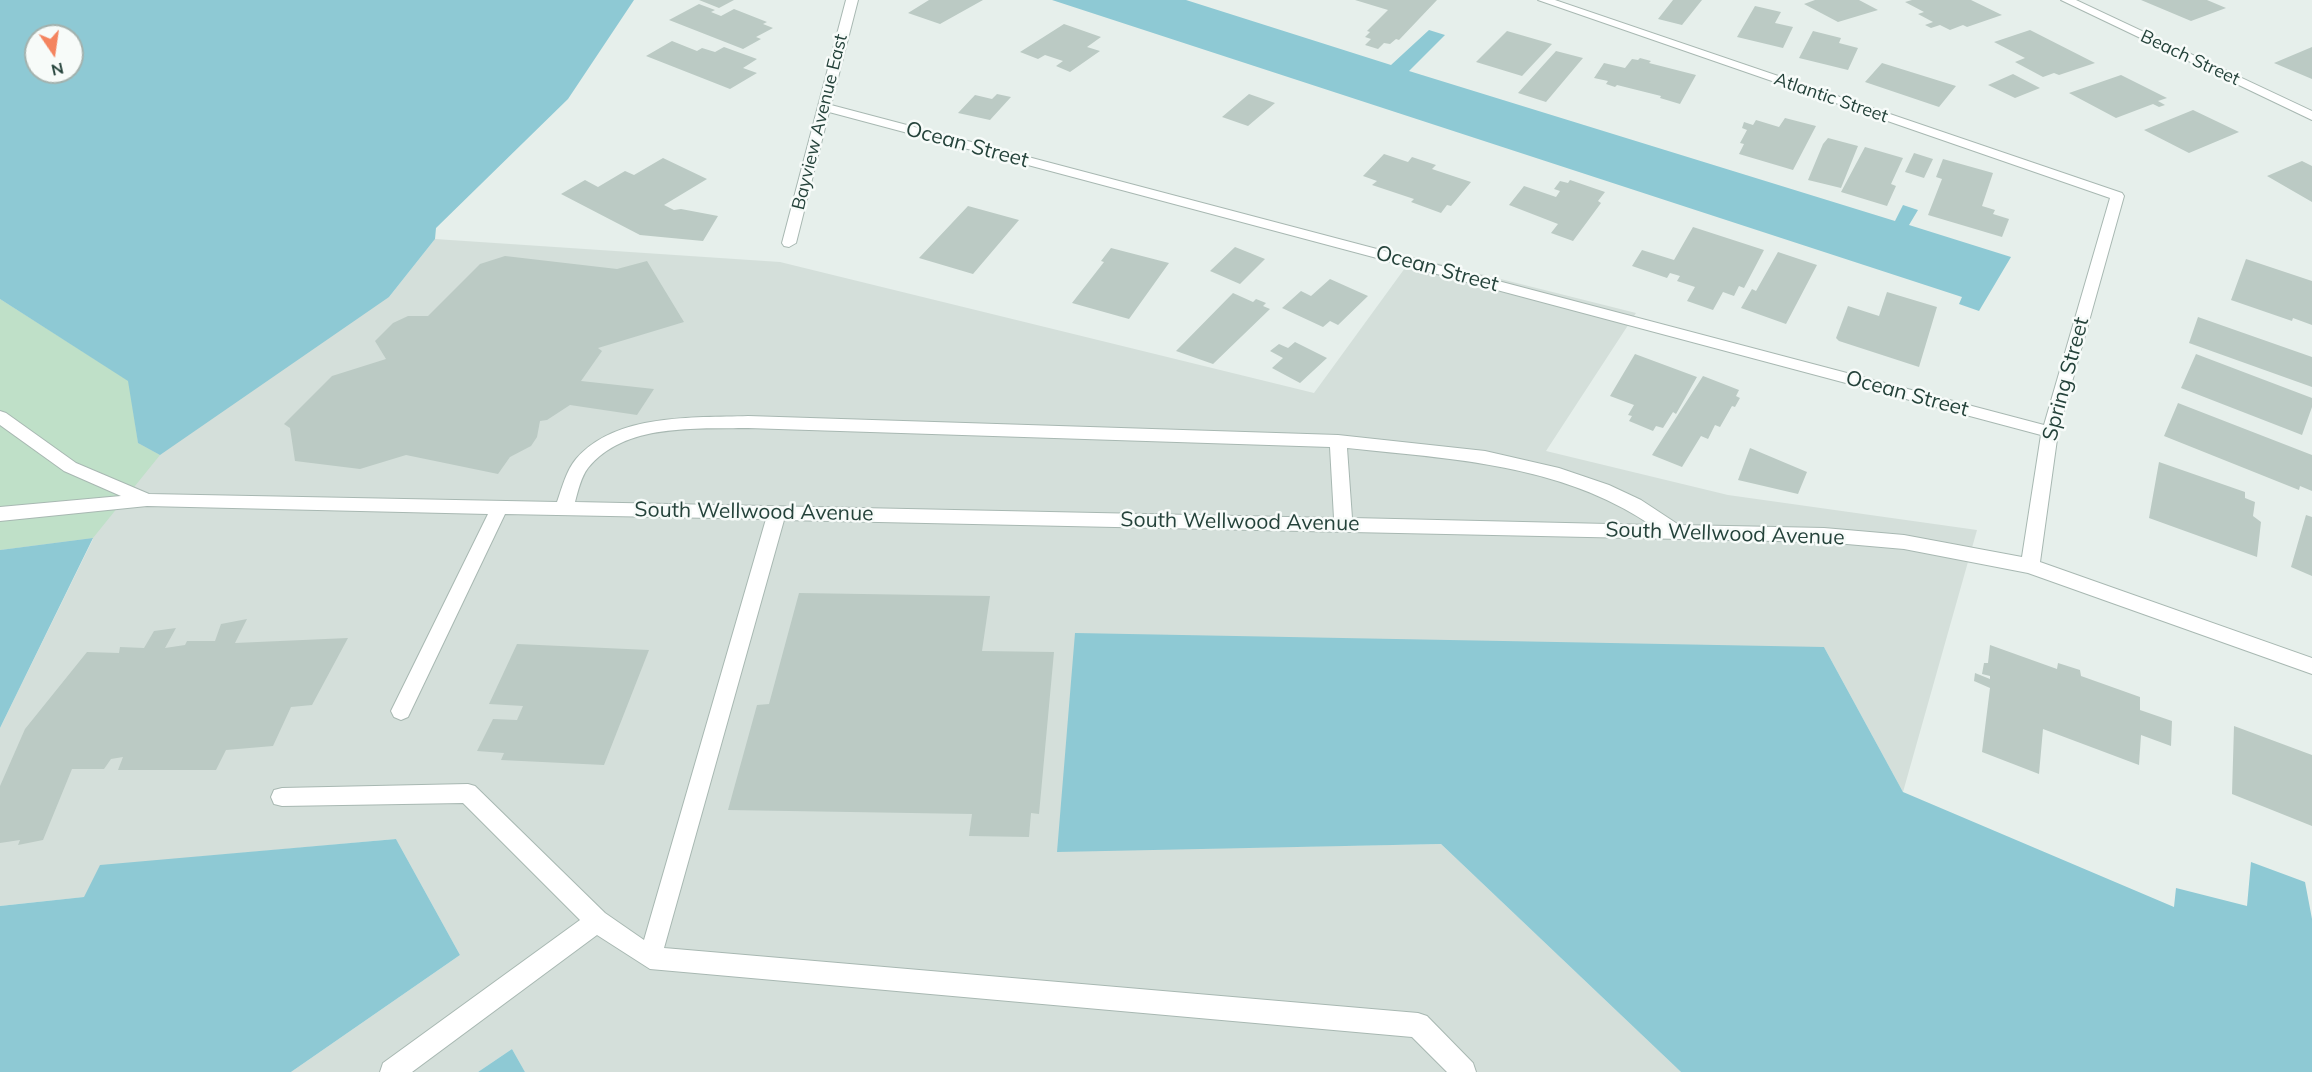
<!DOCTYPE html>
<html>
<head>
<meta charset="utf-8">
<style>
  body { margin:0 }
  #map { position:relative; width:2312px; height:1072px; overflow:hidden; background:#e6efeb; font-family:Mulish,sans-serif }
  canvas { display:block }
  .north { position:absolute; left:24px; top:24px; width:60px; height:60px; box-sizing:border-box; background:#f7fbf9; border:2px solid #a3b1ad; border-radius:50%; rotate:167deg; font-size:16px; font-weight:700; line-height:24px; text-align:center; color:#24423a }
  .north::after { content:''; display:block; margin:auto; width:21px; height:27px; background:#f4845f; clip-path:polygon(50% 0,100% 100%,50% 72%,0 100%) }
</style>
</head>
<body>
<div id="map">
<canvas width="2312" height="1072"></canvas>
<div class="north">N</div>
</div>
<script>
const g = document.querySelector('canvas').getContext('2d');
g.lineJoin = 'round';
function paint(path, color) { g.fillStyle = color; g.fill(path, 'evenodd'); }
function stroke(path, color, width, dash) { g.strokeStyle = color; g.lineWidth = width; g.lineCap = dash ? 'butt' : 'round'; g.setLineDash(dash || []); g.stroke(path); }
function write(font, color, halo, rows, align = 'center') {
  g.font = font + ' Mulish,sans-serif'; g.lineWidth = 5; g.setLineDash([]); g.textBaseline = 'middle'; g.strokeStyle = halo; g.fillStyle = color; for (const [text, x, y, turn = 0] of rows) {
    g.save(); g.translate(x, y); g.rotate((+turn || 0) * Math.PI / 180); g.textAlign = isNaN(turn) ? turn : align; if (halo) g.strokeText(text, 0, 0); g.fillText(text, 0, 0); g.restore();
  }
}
const built = new Path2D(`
  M 435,239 L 780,262 L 1314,393 L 1413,257 L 1636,313 L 1546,451 L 1728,495 L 1977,530 L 1903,792 L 1824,647 L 1057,851 L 1441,844 L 1681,1072 L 525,1072 L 512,1049 L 478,1072 L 291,1072 L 460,955 L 396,839 L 198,857 L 85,897 L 0,906 L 0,728 L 93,539 L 0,550 L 0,299 L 129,381 L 389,297 Z`);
const green = new Path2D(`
  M 0,299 L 129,381 L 138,443 L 160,455 L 93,538 L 0,550 Z`);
const water = new Path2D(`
  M 0,0 L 634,0 L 568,99 L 436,228 L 435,239 L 389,297 L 160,455 L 138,443 L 128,381 L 0,299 ZM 36,36 L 72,36 L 72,72 L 36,72 Z
  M 1052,0 L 1186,0 L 1391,65 L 1429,30 L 1445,35 L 1409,71 L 1895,221 L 1903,205 L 1918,210 L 1909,225 L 2011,257 L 1979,311 L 1959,304 L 1962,297 Z
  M 93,538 L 0,728 L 0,550 Z
  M 1075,633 L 1824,647 L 1903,792 L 2174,907 L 2176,888 L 2247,906 L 2251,862 L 2305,882 L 2312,919 L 2312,1072 L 1681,1072 L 1441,844 L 1057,852 Z
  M 396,839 L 460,955 L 291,1072 L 0,1072 L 0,906 L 84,897 L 100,865 Z
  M 512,1049 L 525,1072 L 478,1072 Z`);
const building = new Path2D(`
  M 699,0 L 734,0 L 719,8 Z
  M 929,0 L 983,0 L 940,24 L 908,13 Z
  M 1355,0 L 1437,0 L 1399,40 L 1396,39 L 1390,44 L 1384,43 L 1378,49 L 1365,45 L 1371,39 L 1365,37 L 1370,32 L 1367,31 L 1388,10 Z
  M 1673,0 L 1702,0 L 1682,25 L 1658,19 Z
  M 1815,0 L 1859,0 L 1878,10 L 1838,22 L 1804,4 Z
  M 1912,0 L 1971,0 L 2002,15 L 1967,27 L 1963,25 L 1950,30 L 1940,25 L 1931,28 L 1925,25 L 1933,22 L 1918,14 L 1924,12 L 1905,2 Z
  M 2141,0 L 2207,0 L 2226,8 L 2191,21 Z
  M 699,4 L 715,10 L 711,12 L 721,16 L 734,9 L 767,22 L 763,24 L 773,28 L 756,37 L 761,39 L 743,49 L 669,20 Z
  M 1755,6 L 1781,12 L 1775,23 L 1793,27 L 1783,48 L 1737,37 Z
  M 1064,24 L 1101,37 L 1087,47 L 1100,51 L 1070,72 L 1056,66 L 1063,61 L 1045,55 L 1038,59 L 1020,52 Z
  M 2030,30 L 2095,63 L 2059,75 L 2054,73 L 2043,77 L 2015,62 L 2025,58 L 1994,42 Z
  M 1507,31 L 1552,44 L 1522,76 L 1476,62 Z
  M 1813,31 L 1841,38 L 1839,43 L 1858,48 L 1848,70 L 1799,58 Z
  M 672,41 L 697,51 L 702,48 L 715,52 L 724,47 L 757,59 L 743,68 L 757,73 L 730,89 L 646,56 Z
  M 2312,47 L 2312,79 L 2274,63 Z
  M 1556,51 L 1583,58 L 1546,102 L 1518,93 Z
  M 1640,58 L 1651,61 L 1649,63 L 1696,75 L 1680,104 L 1660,98 L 1661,96 L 1617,85 L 1615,87 L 1606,84 L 1608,81 L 1594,78 L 1604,63 L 1625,68 L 1632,59 L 1638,60 Z
  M 1882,63 L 1956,86 L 1939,107 L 1865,82 Z
  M 2013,74 L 2040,88 L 2015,98 L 1988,85 Z
  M 2121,75 L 2167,98 L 2158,101 L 2165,105 L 2159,107 L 2153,104 L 2116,118 L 2069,93 Z
  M 997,94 L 1011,97 L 990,120 L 958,113 L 975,95 L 992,99 Z
  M 1249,94 L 1275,103 L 1248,126 L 1222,117 Z
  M 2193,110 L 2239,132 L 2189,153 L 2144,130 Z
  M 1785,118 L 1816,126 L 1793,170 L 1739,154 L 1744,144 L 1740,143 L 1747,130 L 1742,128 L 1744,122 L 1753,125 L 1756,120 L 1779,127 Z
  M 1828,138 L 1858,146 L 1841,188 L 1808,180 L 1823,144 Z
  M 1865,147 L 1903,158 L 1891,184 L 1896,186 L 1887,206 L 1841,192 Z
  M 1914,153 L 1933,159 L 1924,178 L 1905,172 Z
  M 1384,154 L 1408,162 L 1412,157 L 1436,165 L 1432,169 L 1471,182 L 1451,206 L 1447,205 L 1441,213 L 1411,202 L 1414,199 L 1372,185 L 1377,181 L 1363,176 Z
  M 663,158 L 707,179 L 664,205 L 674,210 L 681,209 L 718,216 L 703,241 L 640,235 L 561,194 L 585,180 L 598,187 L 625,171 L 634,175 Z
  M 1943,159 L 1993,173 L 1982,206 L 1995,210 L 1993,214 L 2009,219 L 2002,237 L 1928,215 L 1942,179 L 1936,177 Z
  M 2302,161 L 2312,166 L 2312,202 L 2267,176 Z
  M 1570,180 L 1605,192 L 1598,201 L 1601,203 L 1573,241 L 1551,233 L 1558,224 L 1509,205 L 1524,186 L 1556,197 L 1560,191 L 1554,189 L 1560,181 L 1568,183 Z
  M 968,206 L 1019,220 L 973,274 L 919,258 Z
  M 1693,227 L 1764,250 L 1744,288 L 1739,286 L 1734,296 L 1723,292 L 1713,310 L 1687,301 L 1695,287 L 1677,281 L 1680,276 L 1670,273 L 1667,278 L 1632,266 L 1642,250 L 1674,260 Z
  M 1235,247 L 1265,259 L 1240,284 L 1210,271 Z
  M 1111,248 L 1169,263 L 1129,319 L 1072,303 L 1104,262 L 1101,261 Z
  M 1778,252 L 1817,265 L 1786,324 L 1741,308 L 1752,289 L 1756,291 Z
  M 505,256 L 617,269 L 647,261 L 684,322 L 598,348 L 602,351 L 581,381 L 654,389 L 637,415 L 570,405 L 547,420 L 540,421 L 537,437 L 531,446 L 510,457 L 498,474 L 406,455 L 360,469 L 295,461 L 290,428 L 284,424 L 332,376 L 386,359 L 375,341 L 393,323 L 408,316 L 428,316 L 480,264 Z
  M 2246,259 L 2312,281 L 2312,325 L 2293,318 L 2292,321 L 2231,300 Z
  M 1330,279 L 1368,296 L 1338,325 L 1330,321 L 1323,327 L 1282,308 L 1301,291 L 1311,296 Z
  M 1887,292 L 1937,307 L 1919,367 L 1839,341 L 1836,338 L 1848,306 L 1879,316 Z
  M 1233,293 L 1253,302 L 1256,299 L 1266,303 L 1263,306 L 1270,309 L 1213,364 L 1176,351 Z
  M 2198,317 L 2312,357 L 2312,387 L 2189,343 Z
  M 1295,342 L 1327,358 L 1300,383 L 1272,368 L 1283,358 L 1270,351 L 1279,344 L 1288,348 Z
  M 1635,354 L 1697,377 L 1676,414 L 1673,412 L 1663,428 L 1656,426 L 1653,431 L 1629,421 L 1632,416 L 1628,415 L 1634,405 L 1610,396 Z
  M 2196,354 L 2312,398 L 2312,407 L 2302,435 L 2181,388 Z
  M 1703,376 L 1739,390 L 1736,396 L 1740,398 L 1735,407 L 1732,406 L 1720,427 L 1715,425 L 1708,439 L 1701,436 L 1682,467 L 1652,455 Z
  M 2178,403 L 2312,455 L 2312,491 L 2300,486 L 2299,490 L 2164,436 Z
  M 1750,448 L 1807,472 L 1798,494 L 1738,480 Z
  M 2159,462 L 2245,492 L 2245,498 L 2255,502 L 2253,516 L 2261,522 L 2257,557 L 2149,518 Z
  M 2306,515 L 2312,517 L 2312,576 L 2291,567 Z
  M 799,593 L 990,596 L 982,651 L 1054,652 L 1039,814 L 1031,813 L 1029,837 L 969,836 L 972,814 L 728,810 L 757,705 L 769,704 Z
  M 247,619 L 235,643 L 348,638 L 312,705 L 291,707 L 273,746 L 226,750 L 216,770 L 118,770 L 123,757 L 111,759 L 104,769 L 72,769 L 43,840 L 18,845 L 20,840 L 0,843 L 0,786 L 25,729 L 87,652 L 119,653 L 120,647 L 144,648 L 154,631 L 176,628 L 165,648 L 185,645 L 187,641 L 215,641 L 221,624 Z
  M 517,644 L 649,650 L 604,765 L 501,760 L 504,753 L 477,751 L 493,719 L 517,720 L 523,706 L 489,704 Z
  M 1990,645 L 2057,669 L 2058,663 L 2080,670 L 2081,676 L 2140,697 L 2140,710 L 2172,721 L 2171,746 L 2141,735 L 2139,765 L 2043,729 L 2039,774 L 1982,752 L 1990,688 L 1974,681 L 1975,673 L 1990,679 L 1990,676 L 1982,674 L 1984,663 L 1988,663 Z
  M 2234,726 L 2312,755 L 2312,826 L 2232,794 Z`);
const minor = new Path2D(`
  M 846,0 L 858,0 L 831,105 L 2044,425 L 2110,198 L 1538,0 L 1555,0 L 2122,193 L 2124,196 L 2058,432 L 2040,562 L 2312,658 L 2312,674 L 2028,573 L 1904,549 L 1824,542 L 784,520 L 664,948 L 1418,1013 L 1427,1016 L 1473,1063 L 1476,1072 L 1447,1072 L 1412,1037 L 650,969 L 597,935 L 412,1072 L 380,1072 L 383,1063 L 580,920 L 463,803 L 282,806 L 274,804 L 271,797 L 274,790 L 282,788 L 468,784 L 475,786 L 605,913 L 644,940 L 766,519 L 505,514 L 408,717 L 401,720 L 394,717 L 391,711 L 488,514 L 147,506 L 0,521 L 0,507 L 121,496 L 64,471 L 0,425 L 0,411 L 6,413 L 76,463 L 149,494 L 557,502 C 562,488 566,471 576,459 C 616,413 693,418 748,416 L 1338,435 L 1485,451 L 1559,468 L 1609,485 L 1641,500 L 1679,525 L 1824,528 L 1904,535 L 2022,557 L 2041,435 L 829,112 L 796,243 L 789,247 L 784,246 L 782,243 ZM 748,428 L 1330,447 L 1334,518 L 575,502 C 578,491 581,477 588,468 C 624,423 697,429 748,428 ZM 1347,448 C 1452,459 1561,464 1651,525 L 1352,518 Z
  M 2061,0 L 2076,0 L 2312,111 L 2312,120 Z`);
const farStreetnames = [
  ["Beach Street",2190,58,25],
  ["Atlantic Street",1831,98,19],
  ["Bayview Avenue East",820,122,-76]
];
const streetNames = [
  ["Ocean Street",967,145,15],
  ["Ocean Street",1437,269,15],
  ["Spring Street",2066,379,-75],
  ["Ocean Street",1907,394,15],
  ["South Wellwood Avenue",754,512,1],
  ["South Wellwood Avenue",1240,522,1],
  ["South Wellwood Avenue",1725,534,2]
];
paint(built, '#d4dfda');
paint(green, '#bfe0c8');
paint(water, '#8ec9d4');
paint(building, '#bbcac4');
stroke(minor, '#a8b8b2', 2);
paint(minor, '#fff');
write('18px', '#24423a', '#f7fbf9', farStreetnames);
write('21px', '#24423a', '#f7fbf9', streetNames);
</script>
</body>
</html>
